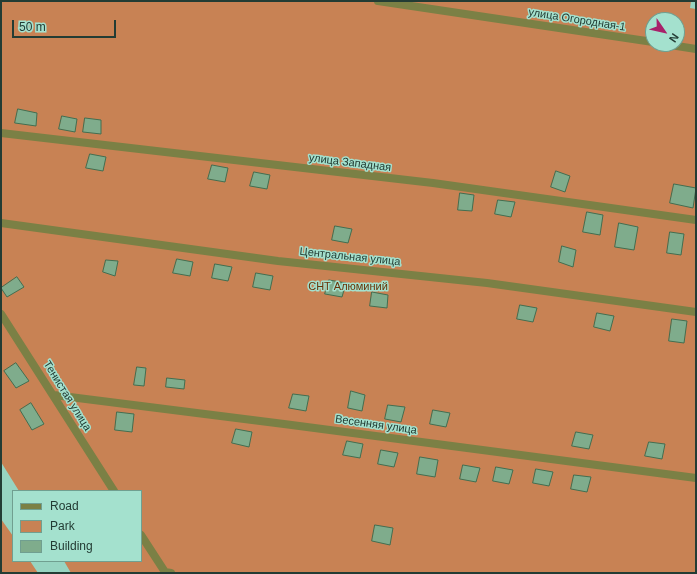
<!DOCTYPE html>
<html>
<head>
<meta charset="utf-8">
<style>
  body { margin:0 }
  #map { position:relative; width:697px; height:574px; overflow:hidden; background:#97d4c1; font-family:Helvetica,sans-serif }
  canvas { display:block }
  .frame { position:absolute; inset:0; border:2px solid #233c34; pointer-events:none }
  .legend { position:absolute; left:12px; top:490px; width:130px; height:72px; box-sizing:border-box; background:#a4e1ce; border:1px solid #709f90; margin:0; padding:5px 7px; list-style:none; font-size:12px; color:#233c34 }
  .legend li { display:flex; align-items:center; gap:8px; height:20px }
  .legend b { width:20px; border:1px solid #709f90 }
  .north { position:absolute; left:645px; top:12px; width:40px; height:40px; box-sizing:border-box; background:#a4e1ce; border:1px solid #709f90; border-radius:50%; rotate:124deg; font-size:11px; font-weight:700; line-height:16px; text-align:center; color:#233c34 }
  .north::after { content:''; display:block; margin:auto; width:14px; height:18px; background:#a8216a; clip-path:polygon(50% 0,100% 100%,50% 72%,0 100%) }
  .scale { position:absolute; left:12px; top:20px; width:104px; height:18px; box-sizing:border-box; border:2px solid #233c34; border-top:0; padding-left:5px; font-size:12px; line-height:14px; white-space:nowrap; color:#233c34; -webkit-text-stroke:3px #a4e1ce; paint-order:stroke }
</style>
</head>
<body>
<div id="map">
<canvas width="697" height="574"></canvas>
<div class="frame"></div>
<ul class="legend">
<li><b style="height:5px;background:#7b8045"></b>Road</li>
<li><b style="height:11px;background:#c88254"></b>Park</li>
<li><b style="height:11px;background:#7fac8c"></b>Building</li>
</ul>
<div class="north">N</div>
<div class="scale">50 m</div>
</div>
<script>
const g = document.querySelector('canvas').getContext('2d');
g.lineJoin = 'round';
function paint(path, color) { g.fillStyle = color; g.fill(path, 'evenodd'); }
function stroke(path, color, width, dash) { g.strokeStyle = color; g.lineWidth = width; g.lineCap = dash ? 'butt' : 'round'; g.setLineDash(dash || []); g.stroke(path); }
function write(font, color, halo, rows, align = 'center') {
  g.font = font + ' Helvetica,sans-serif'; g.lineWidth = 3; g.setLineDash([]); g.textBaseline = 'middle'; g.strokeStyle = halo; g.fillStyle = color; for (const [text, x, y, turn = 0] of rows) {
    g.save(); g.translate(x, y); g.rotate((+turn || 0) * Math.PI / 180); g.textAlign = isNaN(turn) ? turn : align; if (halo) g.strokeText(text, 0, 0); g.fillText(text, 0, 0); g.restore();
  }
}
const green = new Path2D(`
  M 1,1 L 691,1 L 690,8 L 696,9 L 696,573 L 71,573 L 64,561 L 141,561 L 141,491 L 19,491 L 1,462 ZM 653,20 L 677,20 L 677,44 L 653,44 Z
  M 1,519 L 13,536 L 13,561 L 30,561 L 38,573 L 1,573 Z`);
const building = new Path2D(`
  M 18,109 L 37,113 L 36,126 L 15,123 Z
  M 62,116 L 77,119 L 75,132 L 59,129 Z
  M 85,118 L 101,120 L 101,134 L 83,132 Z
  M 90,154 L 106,157 L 103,171 L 86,168 Z
  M 212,165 L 228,168 L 225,182 L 208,179 Z
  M 556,171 L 570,176 L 565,192 L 551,187 Z
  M 254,172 L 270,175 L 267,189 L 250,186 Z
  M 674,184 L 696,188 L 693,208 L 670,203 Z
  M 460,193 L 474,195 L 472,211 L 458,210 Z
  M 498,200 L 515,202 L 511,217 L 495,214 Z
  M 587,212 L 603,215 L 600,235 L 583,232 Z
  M 619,223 L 638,227 L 634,250 L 615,247 Z
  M 335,226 L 352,229 L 348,243 L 332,240 Z
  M 670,232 L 684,234 L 681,255 L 667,253 Z
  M 562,246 L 576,250 L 573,267 L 559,262 Z
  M 177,259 L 193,262 L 190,276 L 173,273 Z
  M 106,260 L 118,261 L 115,276 L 103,272 Z
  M 215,264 L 232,267 L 228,281 L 212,278 Z
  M 256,273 L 273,276 L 270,290 L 253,287 Z
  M 17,277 L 24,287 L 7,297 L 1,288 Z
  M 329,280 L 346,283 L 342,297 L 325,294 Z
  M 372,292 L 388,295 L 387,308 L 370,306 Z
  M 520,305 L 537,308 L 533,322 L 517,319 Z
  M 597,313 L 614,316 L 610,331 L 594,327 Z
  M 672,319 L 687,321 L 684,343 L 669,341 Z
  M 16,363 L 29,381 L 16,388 L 4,371 Z
  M 137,367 L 146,368 L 144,386 L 134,385 Z
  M 167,378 L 185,380 L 184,389 L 166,387 Z
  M 351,391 L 365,395 L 362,411 L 348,408 Z
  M 293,394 L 309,396 L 306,411 L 289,408 Z
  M 31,403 L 44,424 L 32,430 L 20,410 Z
  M 388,405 L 405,407 L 401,422 L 385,419 Z
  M 433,410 L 450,413 L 446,427 L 430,424 Z
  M 117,412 L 134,414 L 132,432 L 115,430 Z
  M 236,429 L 252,432 L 249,447 L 232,443 Z
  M 576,432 L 593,435 L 589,449 L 572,446 Z
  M 347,441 L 363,444 L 360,458 L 343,455 Z
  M 649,442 L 665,444 L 662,459 L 645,456 Z
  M 381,450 L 398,453 L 394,467 L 378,464 Z
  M 420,457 L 438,460 L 435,477 L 417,474 Z
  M 463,465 L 480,468 L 476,482 L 460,479 Z
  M 496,467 L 513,470 L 509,484 L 493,481 Z
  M 536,469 L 553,472 L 549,486 L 533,483 Z
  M 574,475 L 591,477 L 587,492 L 571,489 Z
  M 375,525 L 393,528 L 390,545 L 372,541 Z`);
const street = new Path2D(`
  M 378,1 L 653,42
  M 664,44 L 696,49
  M 1,133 L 433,183 L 696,220
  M 1,223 L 278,261 L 487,283 L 696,312
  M 1,314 L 114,491
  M 54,395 L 284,424 L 696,478
  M 141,535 L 165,572 L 171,573`);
const streetNames = [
  ["улица Огородная-1",577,20,9],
  ["улица Западная",350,163,7],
  ["Центральная улица",350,257,6],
  ["Тенистая улица",67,396,58],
  ["Весенняя улица",376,425,8]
];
const parkNames = [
  ["СНТ Алюминий",348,287]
];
paint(green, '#c88254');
paint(building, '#7fac8c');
stroke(building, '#436e50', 1);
stroke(street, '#7b8045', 8);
write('11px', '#233c34', '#a4e1ce', streetNames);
write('11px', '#673308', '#a4e1ce', parkNames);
</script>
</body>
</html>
